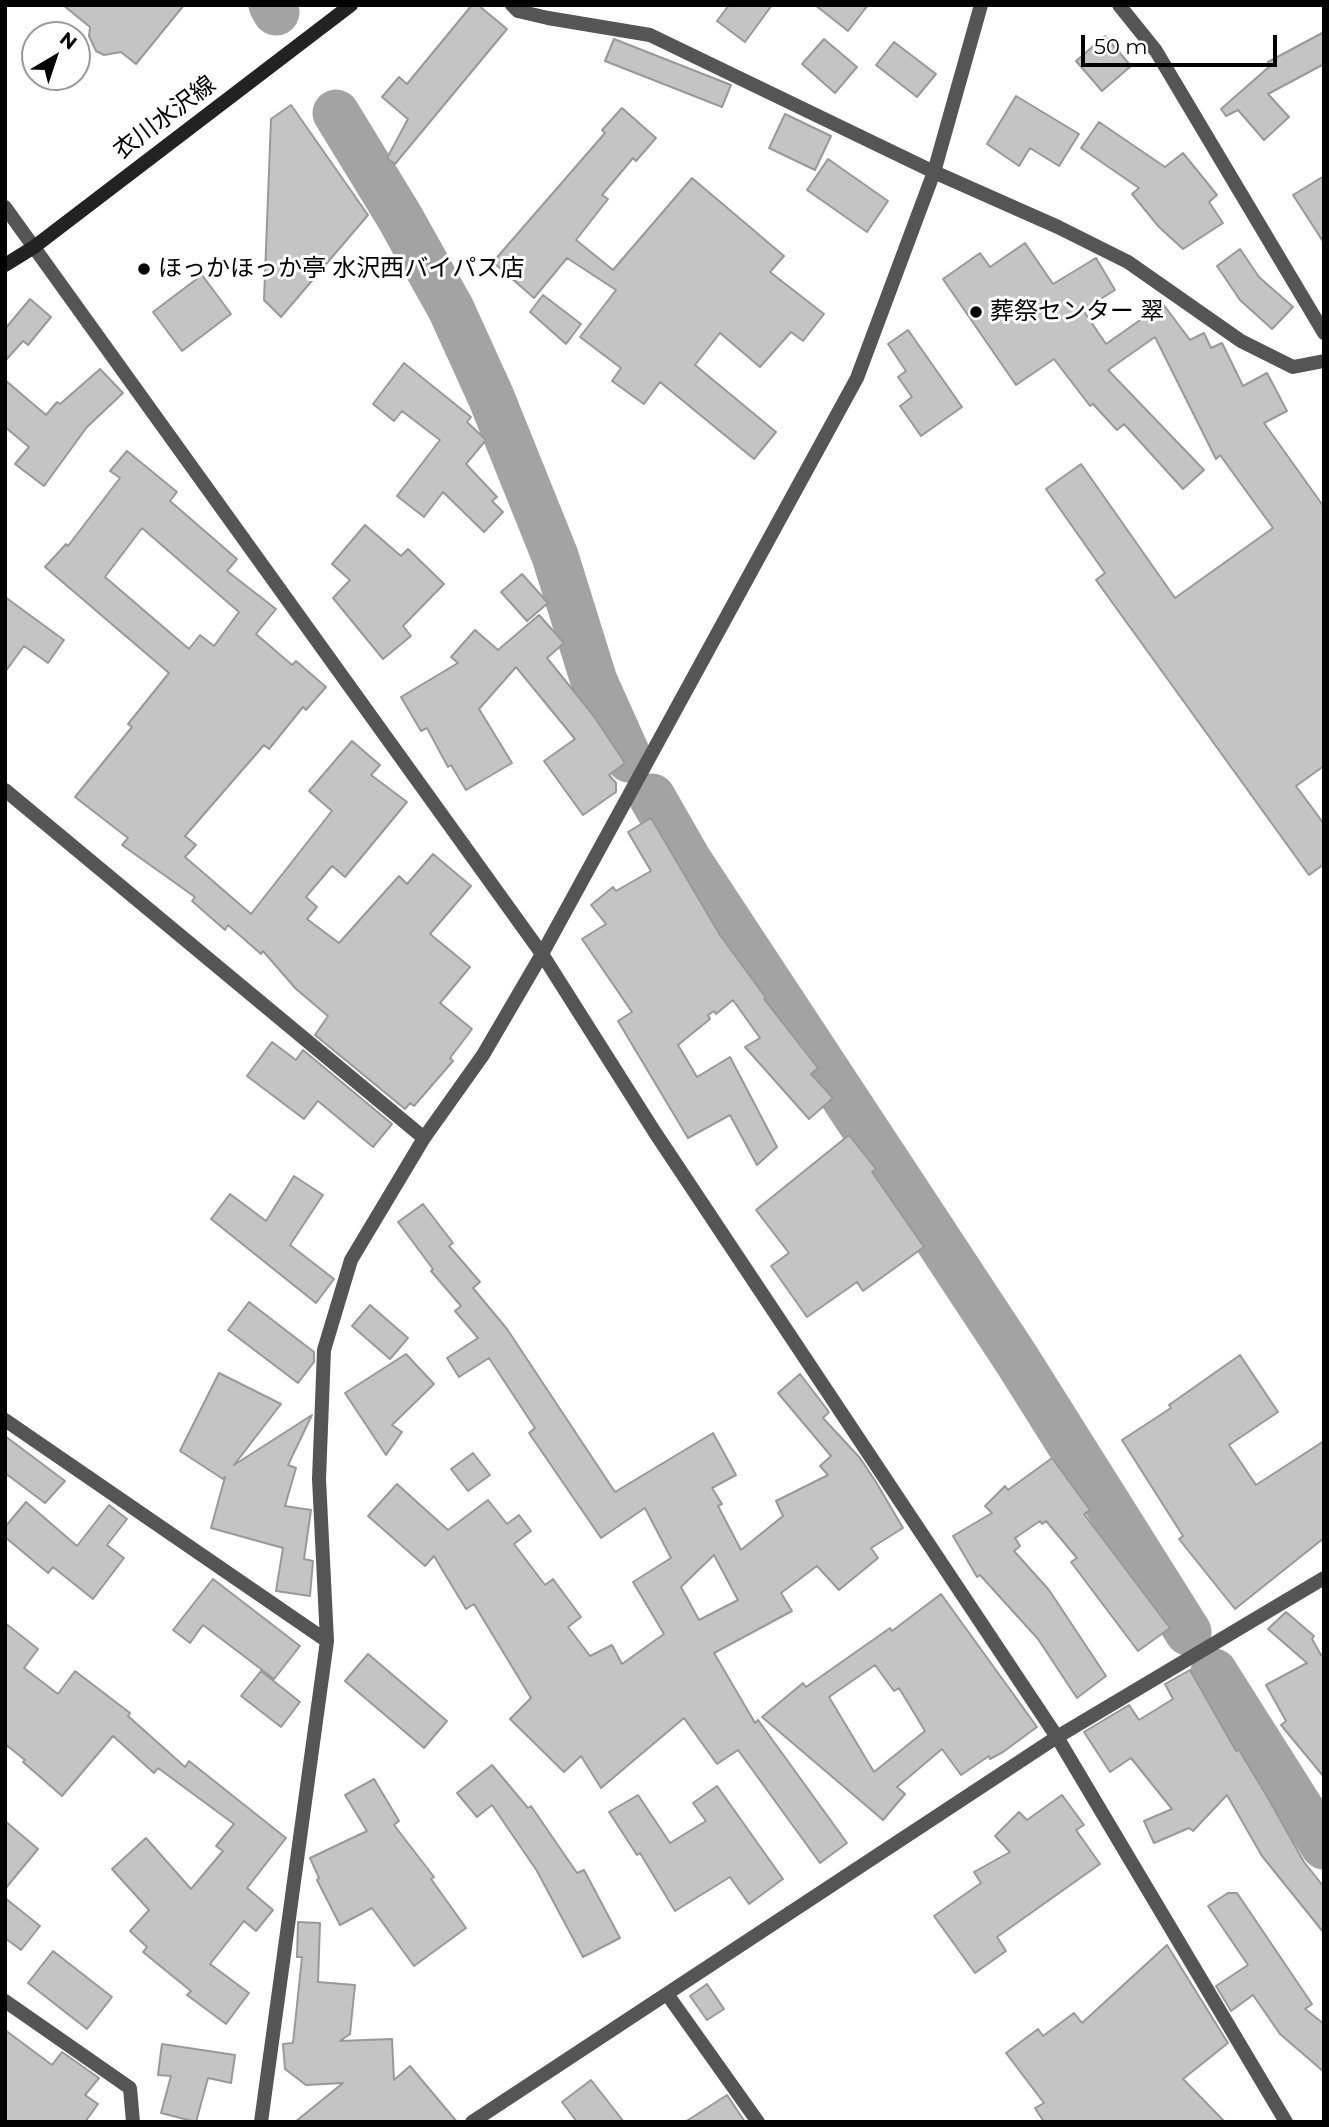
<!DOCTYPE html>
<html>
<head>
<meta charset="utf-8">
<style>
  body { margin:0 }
  #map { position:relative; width:1329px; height:2127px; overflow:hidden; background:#fff; font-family:Montserrat,sans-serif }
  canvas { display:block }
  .frame { position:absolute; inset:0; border:7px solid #000; pointer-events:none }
  .north { position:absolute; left:21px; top:21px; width:70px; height:70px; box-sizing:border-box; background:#fff; border:2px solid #999; border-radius:50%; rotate:39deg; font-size:19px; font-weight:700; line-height:28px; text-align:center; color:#000 }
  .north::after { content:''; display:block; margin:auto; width:24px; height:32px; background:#000; clip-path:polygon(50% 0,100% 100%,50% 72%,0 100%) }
  .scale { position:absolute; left:1081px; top:35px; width:196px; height:32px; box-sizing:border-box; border:4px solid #000; border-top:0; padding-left:9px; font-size:21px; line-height:24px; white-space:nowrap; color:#000; -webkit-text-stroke:5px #fff; paint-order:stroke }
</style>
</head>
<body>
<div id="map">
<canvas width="1329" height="2127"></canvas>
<div class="frame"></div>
<div class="north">N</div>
<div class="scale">50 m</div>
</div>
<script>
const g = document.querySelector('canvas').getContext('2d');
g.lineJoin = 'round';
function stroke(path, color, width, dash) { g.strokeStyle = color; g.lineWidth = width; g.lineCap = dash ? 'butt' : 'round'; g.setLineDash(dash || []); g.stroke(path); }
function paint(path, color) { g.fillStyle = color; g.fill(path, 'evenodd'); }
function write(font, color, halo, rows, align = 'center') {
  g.font = font + ' Montserrat,"Noto Sans JP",sans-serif'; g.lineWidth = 6; g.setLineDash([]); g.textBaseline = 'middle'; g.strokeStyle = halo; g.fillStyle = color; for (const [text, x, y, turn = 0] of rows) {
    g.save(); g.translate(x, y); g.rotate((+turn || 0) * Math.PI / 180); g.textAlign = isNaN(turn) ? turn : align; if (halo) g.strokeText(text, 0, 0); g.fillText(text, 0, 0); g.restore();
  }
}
const river = new Path2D(`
  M 272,5 L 276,12
  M 336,113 L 399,216 L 451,309 L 491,397 L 555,556 L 594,681 L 629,759
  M 652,797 L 688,860 L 1017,1360 L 1188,1632
  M 1214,1672 L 1324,1846`);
const building = new Path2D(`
  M 63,5 L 184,5 L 136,64 L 121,52 L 104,55 L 96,51 L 89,36 L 90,27 Z
  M 472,5 L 478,5 L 507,29 L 395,164 L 387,158 L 408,119 L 382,97 L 399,77 L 407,84 Z
  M 729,5 L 772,5 L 745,42 L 717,21 Z
  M 815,5 L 868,5 L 848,31 Z
  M 1324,32 L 1324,64 L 1268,94 L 1289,117 L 1264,140 L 1238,110 L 1226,116 L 1221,109 L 1270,66 L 1268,62 Z
  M 1105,36 L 1131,66 L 1102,91 L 1076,61 Z
  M 614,39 L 731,85 L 722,107 L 605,61 Z
  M 824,39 L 857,67 L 835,93 L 802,64 Z
  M 894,42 L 936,74 L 917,97 L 876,65 Z
  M 1016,96 L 1079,134 L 1059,166 L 1030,148 L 1019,166 L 987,144 Z
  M 291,105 L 368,215 L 281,317 L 264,300 L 271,119 Z
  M 622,108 L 656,138 L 636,161 L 633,158 L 602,195 L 608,199 L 576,240 L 613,270 L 692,178 L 784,256 L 770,272 L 824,314 L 803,341 L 791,332 L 760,367 L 720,333 L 695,365 L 776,432 L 754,459 L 660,382 L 644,404 L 612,381 L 621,368 L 580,337 L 616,290 L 567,258 L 534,298 L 493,262 L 605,133 L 602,130 Z
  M 785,114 L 831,136 L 815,170 L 769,148 Z
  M 1099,122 L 1165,167 L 1183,153 L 1217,195 L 1209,202 L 1223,223 L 1183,249 L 1159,227 L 1132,194 L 1139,188 L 1081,148 Z
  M 828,159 L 888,201 L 867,232 L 807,190 Z
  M 1324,176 L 1324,243 L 1293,195 Z
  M 1025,243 L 1053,284 L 1096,258 L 1115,290 L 1083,310 L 1106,344 L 1163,304 L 1190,340 L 1204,333 L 1211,348 L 1222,343 L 1243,386 L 1267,373 L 1287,411 L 1264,423 L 1324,507 L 1324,766 L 1296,786 L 1324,824 L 1324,864 L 1309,875 L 1096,580 L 1105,573 L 1046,489 L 1081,464 L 1175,598 L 1273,528 L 1220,455 L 1216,459 L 1155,337 L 1108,370 L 1204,470 L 1183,489 L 1124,424 L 1117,430 L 1093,404 L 1090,406 L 1054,359 L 1016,385 L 943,279 L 980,253 L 990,267 Z
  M 1240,249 L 1259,277 L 1293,307 L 1272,329 L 1240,300 L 1217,266 Z
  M 202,275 L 231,314 L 182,351 L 153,312 Z
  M 543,295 L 581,324 L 566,344 L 530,312 Z
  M 30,299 L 51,317 L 28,345 L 23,341 L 5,361 L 5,329 Z
  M 908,330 L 962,407 L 921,436 L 900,406 L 912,397 L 898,377 L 906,371 L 888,344 Z
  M 404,363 L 471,417 L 467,422 L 486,440 L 466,464 L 497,497 L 492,501 L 503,512 L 484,532 L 443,492 L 424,517 L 397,496 L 440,440 L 402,411 L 394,421 L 373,404 Z
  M 100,369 L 123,393 L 87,427 L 44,486 L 15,464 L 29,447 L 5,427 L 5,380 L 46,415 L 57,402 L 60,404 Z
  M 127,451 L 177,492 L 170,501 L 237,559 L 227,571 L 276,609 L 256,634 L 292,665 L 296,661 L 326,687 L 306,710 L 303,707 L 269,749 L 264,745 L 185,836 L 196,845 L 185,857 L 251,914 L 332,811 L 309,791 L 352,741 L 380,765 L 371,775 L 407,802 L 345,877 L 332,866 L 306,897 L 317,907 L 307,919 L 339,943 L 399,876 L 407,884 L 433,854 L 471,886 L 430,934 L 470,967 L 440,1003 L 472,1029 L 450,1058 L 453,1061 L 414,1106 L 410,1103 L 405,1109 L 315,1035 L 328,1016 L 296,989 L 263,951 L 261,954 L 228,925 L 225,930 L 192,901 L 195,897 L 122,845 L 128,838 L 75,797 L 132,727 L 128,724 L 169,673 L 45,567 L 66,544 L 68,546 L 120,478 L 110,471 ZM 142,528 L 239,612 L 214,646 L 200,635 L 189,649 L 105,577 Z
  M 365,525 L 401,556 L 408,549 L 444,584 L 403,626 L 411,636 L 383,659 L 333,598 L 350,580 L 332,564 Z
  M 522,574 L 548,603 L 527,621 L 501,592 Z
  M 5,597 L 64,640 L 48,663 L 24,646 L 5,672 Z
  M 539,615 L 564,643 L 547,658 L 593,715 L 625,763 L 609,775 L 616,783 L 616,792 L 583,815 L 544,761 L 575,739 L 516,667 L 479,709 L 512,763 L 466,790 L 451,765 L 448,767 L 427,728 L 421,731 L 401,697 L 458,663 L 451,657 L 475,630 L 498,650 Z
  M 651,818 L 720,935 L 766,998 L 764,999 L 818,1068 L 811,1074 L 833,1098 L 809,1119 L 745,1047 L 760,1038 L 733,1000 L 716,1014 L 714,1011 L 708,1015 L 710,1019 L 678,1045 L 697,1077 L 730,1057 L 777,1147 L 757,1165 L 730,1115 L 688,1138 L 618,1021 L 632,1012 L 582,939 L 606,924 L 591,905 L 613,887 L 616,891 L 651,871 L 628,832 Z
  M 272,1042 L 296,1060 L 303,1050 L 392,1124 L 373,1147 L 318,1101 L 304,1119 L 247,1076 Z
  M 849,1135 L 876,1169 L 872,1172 L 924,1247 L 863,1291 L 857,1282 L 807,1317 L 771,1266 L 789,1253 L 756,1210 Z
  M 294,1176 L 323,1195 L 290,1245 L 334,1279 L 316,1303 L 211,1219 L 230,1194 L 266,1221 Z
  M 423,1204 L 453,1243 L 449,1246 L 480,1282 L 473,1288 L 507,1329 L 615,1492 L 713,1433 L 736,1475 L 712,1488 L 722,1504 L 718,1506 L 741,1550 L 783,1516 L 776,1501 L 828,1475 L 820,1466 L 831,1456 L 778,1393 L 800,1374 L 829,1412 L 823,1418 L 860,1458 L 876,1482 L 903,1528 L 871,1548 L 878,1558 L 839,1590 L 817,1566 L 781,1593 L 792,1611 L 714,1653 L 755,1723 L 758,1720 L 847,1843 L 820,1863 L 738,1750 L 717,1764 L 684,1718 L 601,1788 L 581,1756 L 564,1772 L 510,1719 L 531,1698 L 474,1604 L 466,1609 L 434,1556 L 425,1566 L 368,1516 L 397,1484 L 448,1530 L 488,1500 L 507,1524 L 519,1515 L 531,1531 L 514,1544 L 545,1585 L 553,1579 L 581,1617 L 568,1627 L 590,1656 L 612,1645 L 622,1664 L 664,1634 L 633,1582 L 671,1558 L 645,1508 L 601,1538 L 529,1433 L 535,1428 L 489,1358 L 459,1377 L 447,1358 L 478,1338 L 455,1311 L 461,1306 L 431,1271 L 433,1269 L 398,1222 ZM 714,1555 L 738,1600 L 699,1620 L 681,1587 Z
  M 249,1302 L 314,1352 L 314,1362 L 298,1383 L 228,1330 Z
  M 370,1305 L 408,1338 L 390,1359 L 352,1326 Z
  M 406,1354 L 434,1384 L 392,1425 L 402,1432 L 386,1455 L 345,1393 Z
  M 1240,1355 L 1278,1412 L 1229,1445 L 1256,1485 L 1324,1441 L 1324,1538 L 1235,1609 L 1179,1539 L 1183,1536 L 1122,1440 L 1171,1408 L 1169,1405 Z
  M 219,1373 L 281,1404 L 234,1465 L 312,1415 L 288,1465 L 296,1468 L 285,1506 L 311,1510 L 304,1559 L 313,1561 L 310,1596 L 276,1591 L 283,1548 L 211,1528 L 225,1477 L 223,1479 L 180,1451 Z
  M 5,1436 L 65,1481 L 45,1503 L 5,1473 Z
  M 473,1453 L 490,1475 L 468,1491 L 451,1469 Z
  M 1052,1458 L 1090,1510 L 1084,1514 L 1170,1628 L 1138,1651 L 1071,1562 L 1077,1558 L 1046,1521 L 1042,1524 L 1040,1521 L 1015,1538 L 1020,1546 L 1014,1551 L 1049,1590 L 1106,1676 L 1077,1698 L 1038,1639 L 980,1575 L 977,1577 L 953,1536 L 992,1513 L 985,1506 L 1005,1486 L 1008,1490 Z
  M 26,1502 L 77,1546 L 109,1505 L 127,1519 L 107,1545 L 124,1558 L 93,1599 L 53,1567 L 48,1573 L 5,1537 L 5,1527 Z
  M 213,1579 L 300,1646 L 274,1679 L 203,1625 L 190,1643 L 173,1630 Z
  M 941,1594 L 1037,1727 L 1003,1752 L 990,1759 L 989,1756 L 961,1775 L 942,1749 L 897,1787 L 905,1794 L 883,1820 L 762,1717 L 803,1683 L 806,1687 L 890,1628 L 892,1631 ZM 875,1665 L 894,1691 L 899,1688 L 925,1731 L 874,1772 L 829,1697 Z
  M 1286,1612 L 1314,1636 L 1312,1639 L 1321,1655 L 1324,1654 L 1324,1777 L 1281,1725 L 1286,1721 L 1266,1685 L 1307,1663 L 1268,1629 Z
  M 5,1623 L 38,1649 L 24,1668 L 58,1694 L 75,1671 L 130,1713 L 128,1716 L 185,1767 L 189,1761 L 286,1838 L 247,1888 L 273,1910 L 256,1931 L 244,1921 L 210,1964 L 249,1993 L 226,2024 L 187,1995 L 191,1991 L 143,1952 L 147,1947 L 130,1931 L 149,1910 L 112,1869 L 146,1838 L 191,1889 L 223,1851 L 216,1846 L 234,1824 L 158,1768 L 154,1773 L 113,1736 L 62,1796 L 23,1762 L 25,1760 L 5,1744 Z
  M 368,1654 L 447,1721 L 424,1748 L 345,1681 Z
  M 1190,1670 L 1236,1751 L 1239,1750 L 1268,1798 L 1304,1862 L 1324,1887 L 1324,1933 L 1262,1856 L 1227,1795 L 1193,1831 L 1189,1828 L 1154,1843 L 1144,1821 L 1172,1809 L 1131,1758 L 1110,1772 L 1084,1732 L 1129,1705 L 1139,1720 L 1173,1699 L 1165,1684 Z
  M 261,1671 L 300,1702 L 281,1727 L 241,1696 Z
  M 492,1765 L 528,1808 L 531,1806 L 577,1873 L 584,1870 L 620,1938 L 583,1957 L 537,1871 L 492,1805 L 477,1817 L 457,1793 Z
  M 374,1779 L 399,1821 L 394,1825 L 434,1877 L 431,1879 L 466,1928 L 414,1966 L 372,1908 L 340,1925 L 317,1880 L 319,1878 L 310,1858 L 367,1831 L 345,1795 Z
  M 717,1786 L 783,1879 L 749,1904 L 730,1877 L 675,1911 L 640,1853 L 637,1855 L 609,1812 L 638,1795 L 670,1843 L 706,1821 L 693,1803 Z
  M 1062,1795 L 1084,1825 L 1076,1830 L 1100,1864 L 997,1937 L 1006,1951 L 975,1973 L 934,1916 L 981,1883 L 974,1872 L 1010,1852 L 995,1836 L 1019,1812 L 1027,1820 Z
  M 5,1821 L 38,1849 L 5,1889 Z
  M 1228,1893 L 1237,1893 L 1312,2004 L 1305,2009 L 1324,2024 L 1324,2072 L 1280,2034 L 1253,1995 L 1231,2011 L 1216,1986 L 1248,1965 L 1208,1906 Z
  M 5,1898 L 40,1926 L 21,1950 L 5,1938 Z
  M 298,1922 L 320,1923 L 318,1982 L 355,1985 L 350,2034 L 340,2041 L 392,2039 L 394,2080 L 410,2066 L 457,2122 L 295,2122 L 343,2083 L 306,2085 L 285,2069 L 283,2044 L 293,2043 L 302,1957 L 297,1957 Z
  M 1167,1945 L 1228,2043 L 1183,2079 L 1225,2122 L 1044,2122 L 1035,2108 L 1044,2103 L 1006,2053 L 1038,2029 L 1043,2036 L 1074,2013 L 1082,2023 Z
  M 53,1951 L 112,1997 L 87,2029 L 28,1983 Z
  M 707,1984 L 724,2009 L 707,2020 L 690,1996 Z
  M 5,2030 L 52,2065 L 62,2052 L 99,2078 L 85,2095 L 98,2104 L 85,2122 L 5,2122 Z
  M 162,2044 L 235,2055 L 231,2083 L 208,2078 L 196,2122 L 161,2113 L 171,2076 L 158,2075 Z
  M 591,2080 L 624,2122 L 577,2122 L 562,2102 Z
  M 727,2095 L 745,2122 L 685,2122 Z`);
const minor = new Path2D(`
  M 512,5 L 518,11 L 548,18 L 650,35 L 934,172 L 1058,227 L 1128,262 L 1241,341 L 1293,367 L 1324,361
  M 5,790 L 424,1138
  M 542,954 L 654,1131 L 1057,1737 L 1286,2122
  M 5,1420 L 327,1641
  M 667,1994 L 758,2122
  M 5,2001 L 130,2088 L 133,2122
  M 261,2122 L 327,1641 L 319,1479 L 324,1350 L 351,1260 L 424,1138 L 483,1055 L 542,954 L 857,378 L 934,172 L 981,5
  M 472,2122 L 1057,1737 L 1324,1578`);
const tertiary = new Path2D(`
  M 1119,5 L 1156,51 L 1324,333
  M 5,207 L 542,954`);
const secondary = new Path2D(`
  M 5,265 L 34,247 L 351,5`);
const markers = [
  [144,269,7,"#000"],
  [976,312,7,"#000"]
];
const streetNames = [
  ["衣川水沢線",165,118,-37]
];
const poiNames = [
  ["ほっかほっか亭 水沢西バイパス店",158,269],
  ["葬祭センター 翠",990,312]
];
stroke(river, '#a3a3a3', 47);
paint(building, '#c4c4c4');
stroke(building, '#999', 2);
stroke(minor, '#555', 14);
stroke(tertiary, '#555', 14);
stroke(secondary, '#222', 14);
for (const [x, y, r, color] of markers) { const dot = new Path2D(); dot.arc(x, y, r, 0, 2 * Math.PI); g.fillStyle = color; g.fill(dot); stroke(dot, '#fff', 2.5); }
write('24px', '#000', '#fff', streetNames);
write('24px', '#000', '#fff', poiNames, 'left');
</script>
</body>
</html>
